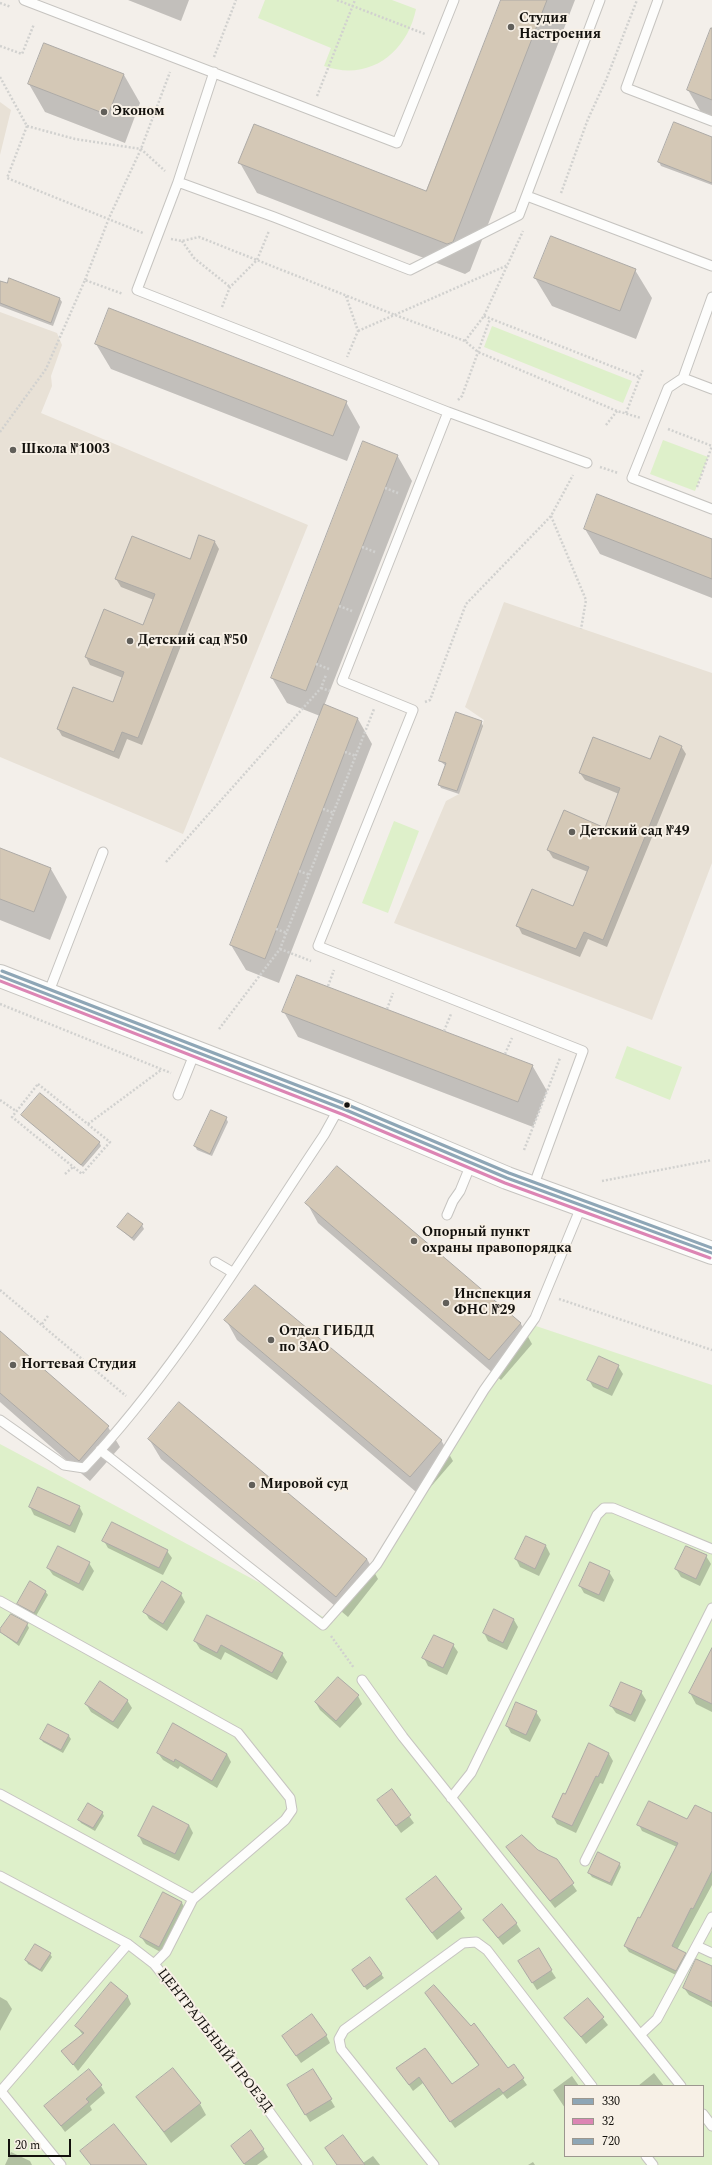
<!DOCTYPE html>
<html>
<head>
<meta charset="utf-8">
<style>
  body { margin:0 }
  #map { position:relative; width:712px; height:2165px; overflow:hidden; background:#f3efea; font-family:Spectral,serif }
  canvas { display:block }
  .legend { position:absolute; left:564px; top:2085px; width:140px; height:72px; box-sizing:border-box; background:#f7f0e6; border:1px solid #9c978f; margin:0; padding:5px 7px; list-style:none; font-size:12px; color:#13110d }
  .legend li { display:flex; align-items:center; gap:8px; height:20px }
  .legend b { width:20px; border:1px solid #9c978f }
  .scale { position:absolute; left:8px; top:2139px; width:63px; height:18px; box-sizing:border-box; border:2px solid #13110d; border-top:0; padding-left:5px; font-size:12px; line-height:14px; white-space:nowrap; color:#13110d; -webkit-text-stroke:3px #f7f0e6; paint-order:stroke }
</style>
</head>
<body>
<div id="map">
<canvas width="712" height="2165"></canvas>
<ul class="legend">
<li><b style="height:5px;background:#8ea6b6"></b>330</li>
<li><b style="height:5px;background:#dc85b4"></b>32</li>
<li><b style="height:5px;background:#8ea6b6"></b>720</li>
</ul>
<div class="scale">20 m</div>
</div>
<script>
const g = document.querySelector('canvas').getContext('2d');
g.lineJoin = 'round';
function paint(path, color) { g.fillStyle = color; g.fill(path, 'evenodd'); }
function stroke(path, color, width, dash) { g.strokeStyle = color; g.lineWidth = width; g.lineCap = dash ? 'butt' : 'round'; g.setLineDash(dash || []); g.stroke(path); }
function write(font, color, halo, rows, align = 'center') {
  g.font = font + ' Spectral,serif'; g.lineWidth = 4; g.setLineDash([]); g.textBaseline = 'middle'; g.strokeStyle = halo; g.fillStyle = color; for (const [text, x, y, turn = 0] of rows) {
    g.save(); g.translate(x, y); g.rotate((+turn || 0) * Math.PI / 180); g.textAlign = isNaN(turn) ? turn : align; if (halo) g.strokeText(text, 0, 0); g.fillText(text, 0, 0); g.restore();
  }
}
const built = new Path2D(`
  M 0,102 L 11,110 L 0,155 Z
  M 0,312 L 57,333 L 62,345 L 51,376 L 52,386 L 41,413 L 308,525 L 183,834 L 0,757 Z
  M 504,602 L 712,673 L 712,863 L 652,1020 L 394,923 L 446,801 L 459,794 L 484,720 L 465,707 Z`);
const green = new Path2D(`
  M 265,0 L 392,0 L 416,9 C 407,53 369,82 324,66 L 331,48 L 258,18 Z
  M 492,326 L 632,381 L 623,403 L 484,347 Z
  M 663,440 L 708,457 L 695,491 L 650,474 Z
  M 394,821 L 419,831 L 388,913 L 362,903 Z
  M 627,1046 L 682,1067 L 670,1100 L 615,1078 Z
  M 527,1323 L 712,1385 L 712,2165 L 0,2165 L 0,1444 L 333,1622 ZM 565,2086 L 703,2086 L 703,2156 L 565,2156 Z`);
const shadow = new Path2D(`
  M 128,0 L 189,0 L 181,21 Z
  M 502,0 L 575,0 L 470,271 L 465,274 L 257,193 L 240,163 L 427,192 Z
  M 712,28 L 712,122 L 705,119 L 688,90 Z
  M 44,44 L 124,75 L 140,103 L 125,143 L 45,112 L 29,84 Z
  M 712,138 L 712,185 L 661,166 L 659,162 Z
  M 635,270 L 652,298 L 636,339 L 552,306 L 535,278 Z
  M 0,282 L 60,299 L 62,302 L 53,326 L 0,306 Z
  M 96,344 L 346,402 L 360,427 L 347,461 L 111,369 Z
  M 397,455 L 412,481 L 324,706 L 358,719 L 372,744 L 279,983 L 246,970 L 231,945 L 320,716 L 287,703 L 272,678 Z
  M 585,529 L 712,540 L 712,598 L 600,554 Z
  M 215,542 L 219,549 L 142,745 L 127,739 L 119,759 L 62,736 L 58,729 L 113,703 L 123,678 L 90,665 L 86,657 L 144,626 L 154,600 L 121,587 L 116,579 L 190,560 Z
  M 481,722 L 483,726 L 459,794 L 441,788 L 439,784 L 446,766 L 440,761 Z
  M 681,746 L 686,754 L 607,947 L 588,939 L 580,957 L 522,934 L 518,926 L 574,907 L 588,872 L 553,858 L 548,850 L 605,830 L 619,794 L 585,780 L 580,773 L 651,761 Z
  M 0,849 L 51,869 L 67,897 L 50,940 L 0,920 Z
  M 284,1012 L 532,1065 L 547,1091 L 533,1127 L 298,1037 Z
  M 22,1115 L 99,1142 L 101,1146 L 83,1167 Z
  M 226,1118 L 228,1122 L 212,1156 L 197,1150 L 195,1146 Z
  M 338,1167 L 521,1324 L 532,1344 L 501,1380 L 318,1223 L 307,1203 Z
  M 142,1225 L 144,1229 L 134,1241 L 118,1227 Z
  M 226,1320 L 441,1440 L 453,1461 L 422,1497 L 237,1340 Z
  M 0,1333 L 108,1427 L 120,1447 L 90,1481 L 0,1402 Z
  M 618,1366 L 623,1374 L 612,1396 L 593,1387 L 589,1380 Z
  M 149,1439 L 367,1559 L 378,1579 L 348,1617 L 161,1459 Z
  M 79,1506 L 83,1514 L 75,1533 L 34,1515 L 30,1507 Z
  M 526,1537 L 546,1546 L 550,1554 L 539,1576 L 520,1567 L 516,1559 Z
  M 104,1541 L 167,1551 L 172,1558 L 163,1575 L 108,1548 Z
  M 706,1556 L 711,1564 L 700,1586 L 681,1577 L 676,1569 Z
  M 89,1563 L 94,1571 L 83,1591 L 53,1575 L 48,1568 Z
  M 609,1572 L 614,1580 L 604,1602 L 584,1593 L 580,1586 Z
  M 45,1591 L 48,1595 L 36,1616 L 21,1607 L 18,1604 Z
  M 181,1594 L 185,1602 L 167,1631 L 149,1619 L 145,1612 Z
  M 208,1616 L 282,1654 L 287,1662 L 277,1680 L 225,1652 L 221,1660 L 200,1649 L 195,1641 Z
  M 514,1620 L 518,1627 L 507,1650 L 488,1641 L 484,1633 Z
  M 27,1624 L 29,1628 L 19,1646 L 0,1632 Z
  M 453,1645 L 458,1652 L 447,1675 L 428,1666 L 424,1658 Z
  M 712,1670 L 712,1712 L 696,1704 L 690,1693 Z
  M 641,1692 L 646,1700 L 635,1722 L 616,1713 L 611,1706 Z
  M 358,1696 L 362,1704 L 340,1728 L 320,1710 L 316,1703 Z
  M 127,1700 L 132,1708 L 118,1729 L 91,1712 L 86,1704 Z
  M 536,1712 L 541,1720 L 530,1742 L 511,1733 L 507,1726 Z
  M 69,1736 L 71,1739 L 63,1753 L 43,1742 L 41,1739 Z
  M 590,1745 L 609,1754 L 613,1761 L 603,1784 L 600,1783 L 576,1833 L 557,1824 L 553,1817 L 566,1795 Z
  M 158,1753 L 227,1754 L 231,1762 L 217,1788 L 180,1766 L 178,1769 L 163,1760 Z
  M 391,1791 L 414,1823 L 401,1833 L 378,1800 Z
  M 102,1812 L 104,1816 L 95,1831 L 81,1823 L 79,1820 Z
  M 712,1814 L 712,1885 L 677,1950 L 685,1954 L 689,1961 L 680,1977 L 629,1952 L 625,1946 L 641,1919 L 677,1847 L 642,1831 L 639,1825 L 688,1820 Z
  M 189,1825 L 193,1833 L 179,1861 L 143,1844 L 139,1836 Z
  M 508,1847 L 538,1851 L 556,1860 L 577,1891 L 555,1908 Z
  M 619,1863 L 621,1867 L 612,1886 L 592,1877 L 589,1873 Z
  M 436,1877 L 465,1918 L 437,1940 L 407,1900 Z
  M 163,1893 L 182,1903 L 186,1910 L 164,1954 L 146,1944 L 141,1937 Z
  M 484,1920 L 516,1923 L 521,1931 L 503,1945 Z
  M 538,1950 L 556,1978 L 537,1990 L 524,1969 Z
  M 50,1954 L 52,1957 L 42,1972 L 28,1964 L 26,1960 Z
  M 369,1958 L 384,1978 L 367,1990 L 353,1971 Z
  M 697,1960 L 712,1967 L 712,2007 L 689,1995 L 684,1988 Z
  M 111,1983 L 128,1997 L 131,2004 L 78,2071 L 63,2051 L 83,2035 L 76,2026 Z
  M 426,1993 L 508,2069 L 523,2079 L 527,2085 L 507,2099 L 503,2094 L 455,2128 L 423,2083 L 413,2091 L 398,2069 L 452,2085 L 479,2066 Z
  M 0,1997 L 7,2001 L 12,2009 L 0,2031 Z
  M 588,1999 L 608,2025 L 586,2044 L 566,2018 Z
  M 326,2035 L 330,2043 L 301,2063 L 288,2044 Z
  M 313,2070 L 335,2107 L 310,2122 L 288,2085 Z
  M 654,2073 L 664,2086 L 638,2086 Z
  M 572,2076 L 579,2086 L 565,2086 L 565,2108 L 553,2090 Z
  M 101,2086 L 105,2093 L 90,2106 L 92,2110 L 65,2132 L 46,2106 Z
  M 138,2097 L 200,2104 L 206,2115 L 171,2143 Z
  M 232,2146 L 263,2149 L 268,2157 L 257,2165 L 245,2165 Z
  M 11,2152 L 30,2161 L 32,2165 L 5,2165 Z
  M 373,2156 L 380,2165 L 360,2165 Z
  M 533,2162 L 535,2165 L 528,2165 Z`);
const building = new Path2D(`
  M 501,0 L 547,0 L 453,242 L 447,244 L 238,163 L 254,124 L 426,191 Z
  M 711,28 L 712,28 L 712,100 L 687,90 Z
  M 44,43 L 124,74 L 108,115 L 28,84 Z
  M 674,122 L 712,137 L 712,183 L 658,162 Z
  M 551,236 L 636,269 L 620,311 L 534,278 Z
  M 9,278 L 60,298 L 51,323 L 0,303 L 0,281 L 7,283 Z
  M 109,308 L 347,401 L 333,436 L 95,344 Z
  M 363,441 L 398,455 L 306,691 L 271,678 Z
  M 597,494 L 712,539 L 712,579 L 584,529 Z
  M 199,535 L 215,541 L 138,738 L 122,732 L 114,752 L 57,729 L 73,687 L 113,702 L 124,672 L 85,657 L 104,609 L 143,625 L 155,594 L 115,579 L 132,536 L 190,559 Z
  M 324,704 L 358,718 L 265,959 L 230,945 Z
  M 456,712 L 482,721 L 457,791 L 438,785 L 446,763 L 439,761 Z
  M 660,736 L 682,746 L 603,940 L 584,932 L 576,949 L 516,926 L 532,889 L 573,906 L 589,867 L 547,850 L 564,810 L 605,828 L 620,788 L 579,773 L 593,737 L 650,759 Z
  M 0,848 L 51,868 L 34,912 L 0,899 Z
  M 297,975 L 533,1065 L 518,1102 L 282,1012 Z
  M 40,1093 L 100,1142 L 81,1165 L 21,1115 Z
  M 211,1110 L 227,1117 L 210,1154 L 194,1146 Z
  M 337,1166 L 521,1323 L 489,1360 L 305,1203 Z
  M 128,1213 L 143,1224 L 132,1238 L 117,1227 Z
  M 255,1285 L 442,1440 L 410,1477 L 224,1320 Z
  M 0,1331 L 109,1426 L 79,1461 L 0,1393 Z
  M 599,1356 L 619,1365 L 608,1389 L 587,1380 Z
  M 179,1402 L 367,1559 L 336,1597 L 148,1439 Z
  M 38,1487 L 80,1506 L 70,1526 L 29,1507 Z
  M 112,1522 L 168,1550 L 159,1568 L 102,1541 Z
  M 526,1536 L 546,1545 L 535,1569 L 515,1559 Z
  M 58,1546 L 90,1562 L 79,1584 L 47,1568 Z
  M 686,1546 L 707,1555 L 696,1579 L 675,1569 Z
  M 590,1562 L 610,1571 L 599,1595 L 579,1586 Z
  M 30,1581 L 46,1591 L 34,1613 L 17,1604 Z
  M 162,1581 L 182,1593 L 163,1624 L 143,1612 Z
  M 494,1609 L 514,1619 L 503,1643 L 483,1633 Z
  M 11,1614 L 28,1623 L 17,1643 L 0,1632 L 0,1629 Z
  M 207,1615 L 283,1653 L 272,1673 L 221,1645 L 217,1653 L 194,1641 Z
  M 434,1635 L 454,1644 L 443,1668 L 422,1658 Z
  M 712,1648 L 712,1704 L 689,1693 Z
  M 338,1677 L 359,1695 L 336,1721 L 315,1702 Z
  M 100,1681 L 128,1700 L 113,1722 L 85,1704 Z
  M 621,1682 L 642,1691 L 631,1715 L 610,1706 Z
  M 516,1702 L 537,1711 L 526,1735 L 506,1726 Z
  M 173,1723 L 227,1754 L 212,1781 L 175,1759 L 174,1762 L 157,1753 Z
  M 48,1724 L 69,1735 L 61,1750 L 40,1739 Z
  M 589,1743 L 609,1753 L 598,1777 L 596,1776 L 572,1826 L 552,1817 L 563,1793 L 565,1794 Z
  M 392,1789 L 411,1815 L 396,1826 L 377,1800 Z
  M 649,1801 L 687,1819 L 695,1805 L 712,1813 L 712,1871 L 693,1909 L 691,1908 L 672,1946 L 686,1953 L 676,1971 L 624,1946 L 638,1917 L 640,1918 L 678,1843 L 637,1825 Z
  M 88,1803 L 103,1812 L 93,1828 L 78,1820 Z
  M 153,1806 L 189,1825 L 175,1854 L 138,1836 Z
  M 522,1835 L 538,1850 L 557,1859 L 574,1883 L 550,1901 L 506,1847 Z
  M 598,1852 L 620,1863 L 610,1883 L 588,1873 Z
  M 436,1876 L 462,1909 L 432,1933 L 406,1899 Z
  M 163,1892 L 182,1902 L 159,1947 L 140,1937 Z
  M 502,1904 L 517,1923 L 498,1938 L 483,1920 Z
  M 35,1944 L 51,1953 L 40,1970 L 25,1960 Z
  M 539,1948 L 552,1970 L 532,1983 L 518,1961 Z
  M 370,1957 L 382,1974 L 364,1987 L 352,1970 Z
  M 696,1959 L 712,1966 L 712,2002 L 683,1988 Z
  M 111,1982 L 128,1996 L 73,2065 L 61,2051 L 84,2033 L 75,2026 Z
  M 434,1985 L 471,2026 L 474,2023 L 508,2068 L 514,2064 L 524,2078 L 503,2093 L 499,2088 L 450,2122 L 419,2077 L 409,2085 L 396,2068 L 425,2048 L 452,2084 L 479,2065 L 425,1993 Z
  M 588,1998 L 604,2017 L 581,2037 L 564,2018 Z
  M 312,2014 L 327,2035 L 296,2056 L 282,2036 Z
  M 173,2068 L 201,2103 L 164,2132 L 136,2097 Z
  M 89,2069 L 102,2085 L 86,2099 L 89,2102 L 61,2126 L 44,2106 Z
  M 313,2069 L 332,2099 L 305,2115 L 287,2085 Z
  M 114,2124 L 147,2165 L 91,2165 L 80,2151 Z
  M 251,2130 L 264,2149 L 244,2164 L 231,2146 Z
  M 343,2135 L 365,2165 L 337,2165 L 325,2148 Z`);
const path = new Path2D(`
  M 337,0 L 425,34
  M 0,3 L 11,7
  M 0,46 L 22,54 L 34,24
  M 214,57 L 236,0
  M 0,77 L 27,126 L 7,178 L 143,233
  M 317,96 L 355,0
  M 27,126 L 75,139 L 141,149 L 165,171
  M 561,193 L 588,119 L 606,80 L 637,0
  M 171,239 L 182,241 L 199,237 L 395,315 L 465,341 L 478,352 L 617,411 L 641,418
  M 182,241 L 194,258 L 230,287
  M 85,280 L 109,218 L 141,149 L 170,72
  M 346,296 L 358,331 L 347,357
  M 222,307 L 230,287 L 257,260 L 269,231
  M 484,316 L 639,377
  M 358,331 L 508,265
  M 465,341 L 484,316 L 523,231
  M 458,400 L 462,396 L 490,319
  M 626,413 L 643,369
  M 606,425 L 617,411
  M 668,429 L 712,446
  M 0,432 L 46,369 L 85,280 L 123,294
  M 600,467 L 618,473
  M 697,487 L 712,446
  M 385,488 L 398,493
  M 551,516 L 586,600 L 581,629
  M 362,547 L 375,552
  M 339,606 L 352,611
  M 316,664 L 329,669
  M 321,688 L 330,691
  M 425,702 L 430,700 L 466,604 L 551,516 L 573,475
  M 345,752 L 356,756
  M 323,809 L 334,813
  M 166,862 L 321,688 L 326,675
  M 299,871 L 310,875
  M 276,929 L 287,933
  M 280,949 L 311,961
  M 328,986 L 334,970
  M 0,1004 L 171,1073
  M 387,1009 L 393,993
  M 219,1029 L 280,949 L 374,709
  M 444,1031 L 451,1014
  M 505,1054 L 512,1038
  M 38,1084 L 110,1142 L 82,1174 L 12,1117 Z
  M 0,1100 L 16,1111
  M 88,1124 L 161,1070
  M 524,1150 L 560,1058
  M 65,1174 L 73,1167
  M 602,1181 L 712,1160
  M 0,1290 L 126,1396
  M 559,1299 L 712,1350
  M 42,1324 L 48,1316
  M 331,1636 L 354,1668`);
const service = new Path2D(`
  M 24,0 L 397,143 L 454,0
  M 658,0 L 626,88 L 712,121
  M 214,72 L 178,182 L 274,217 L 410,270 L 519,215 L 600,0
  M 178,182 L 137,290 L 448,412 L 342,681 L 413,710 L 318,946 L 583,1051 L 533,1187
  M 527,196 L 712,266
  M 712,297 L 683,378 L 712,389
  M 683,378 L 668,388 L 632,478 L 712,509
  M 448,412 L 587,463
  M 48,994 L 103,852
  M 178,1095 L 195,1052
  M 447,1215 L 453,1201 L 460,1191 L 471,1164
  M 215,1262 L 232,1272
  M 0,1420 L 64,1465 L 84,1468 C 178,1368 248,1248 324,1135 L 339,1108
  M 100,1450 L 323,1625 L 377,1564 L 484,1390 L 535,1318 L 581,1207
  M 0,1601 L 238,1733 L 290,1798 L 292,1810 L 285,1820 L 193,1899 L 166,1952 L 154,1964
  M 362,1680 L 403,1737 L 681,2086
  M 0,1794 L 193,1899
  M 451,1798 L 471,1773 L 597,1515 L 604,1508 L 613,1508 L 712,1549
  M 585,1861 L 712,1608
  M 0,1876 L 128,1944 L 154,1964 L 229,2056 L 308,2165
  M 697,1946 L 712,1953
  M 641,2034 L 657,2019 L 712,1917
  M 0,2090 L 61,2165
  M 0,2092 L 128,1944
  M 703,2114 L 712,2126
  M 646,2156 L 653,2165
  M 434,2165 L 341,2049 L 339,2039 L 344,2030 L 463,1943 L 476,1942 L 487,1950 L 592,2086`);
const tertiary = new Path2D(`
  M 0,976 L 346,1110 L 507,1178 L 712,1253`);
const bus1 = new Path2D(`
  M 0,976 L 346,1110 L 507,1178 L 712,1253`);
const bus2 = new Path2D(`
  M 0,981 L 344,1115 L 505,1183 L 710,1258`);
const bus3 = new Path2D(`
  M 2,971 L 348,1105 L 509,1173 L 712,1248`);
const markers = [
  [511,27,4,"#615f5a"],
  [104,112,4,"#615f5a"],
  [13,450,4,"#615f5a"],
  [130,641,4,"#615f5a"],
  [572,832,4,"#615f5a"],
  [347,1105,3.5,"#13110d"],
  [414,1241,4,"#615f5a"],
  [446,1303,4,"#615f5a"],
  [271,1340,4,"#615f5a"],
  [13,1365,4,"#615f5a"],
  [252,1485,4,"#615f5a"]
];
const poiNames = [
  ["Студия",519,19],
  ["Настроения",519,35],
  ["Эконом",112,112],
  ["Школа №1003",21,450],
  ["Детский сад №50",138,641],
  ["Детский сад №49",580,832],
  ["Опорный пункт",422,1233],
  ["охраны правопорядка",422,1249],
  ["Инспекция",454,1295],
  ["ФНС №29",454,1311],
  ["Отдел ГИБДД",279,1332],
  ["по ЗАО",279,1348],
  ["Ногтевая Студия",21,1365],
  ["Мировой суд",260,1485]
];
const streetNames = [
  ["ЦЕНТРАЛЬНЫЙ ПРОЕЗД",214,2041,52]
];
paint(built, '#e8e1d6');
paint(green, '#def0ca');
paint(shadow, '#0003');
paint(building, '#d4c8b6');
stroke(building, '#adaaa6', 1);
stroke(service, '#c6c4c0', 11);
stroke(tertiary, '#c6c4c0', 24);
stroke(path, '#d1d1cf', 2.5, [2, 2]);
stroke(service, '#fdfdfc', 9);
stroke(tertiary, '#fdfdfc', 22);
stroke(bus1, '#8ea6b6', 3);
stroke(bus2, '#dc85b4', 3);
stroke(bus3, '#8ea6b6', 3);
for (const [x, y, r, color] of markers) { const dot = new Path2D(); dot.arc(x, y, r, 0, 2 * Math.PI); g.fillStyle = color; g.fill(dot); stroke(dot, '#f7f0e6', 1.5); }
write('bold 14px', '#13110d', '#f7f0e6', poiNames, 'left');
write('14px', '#13110d', '#f7f0e6', streetNames);
</script>
</body>
</html>
